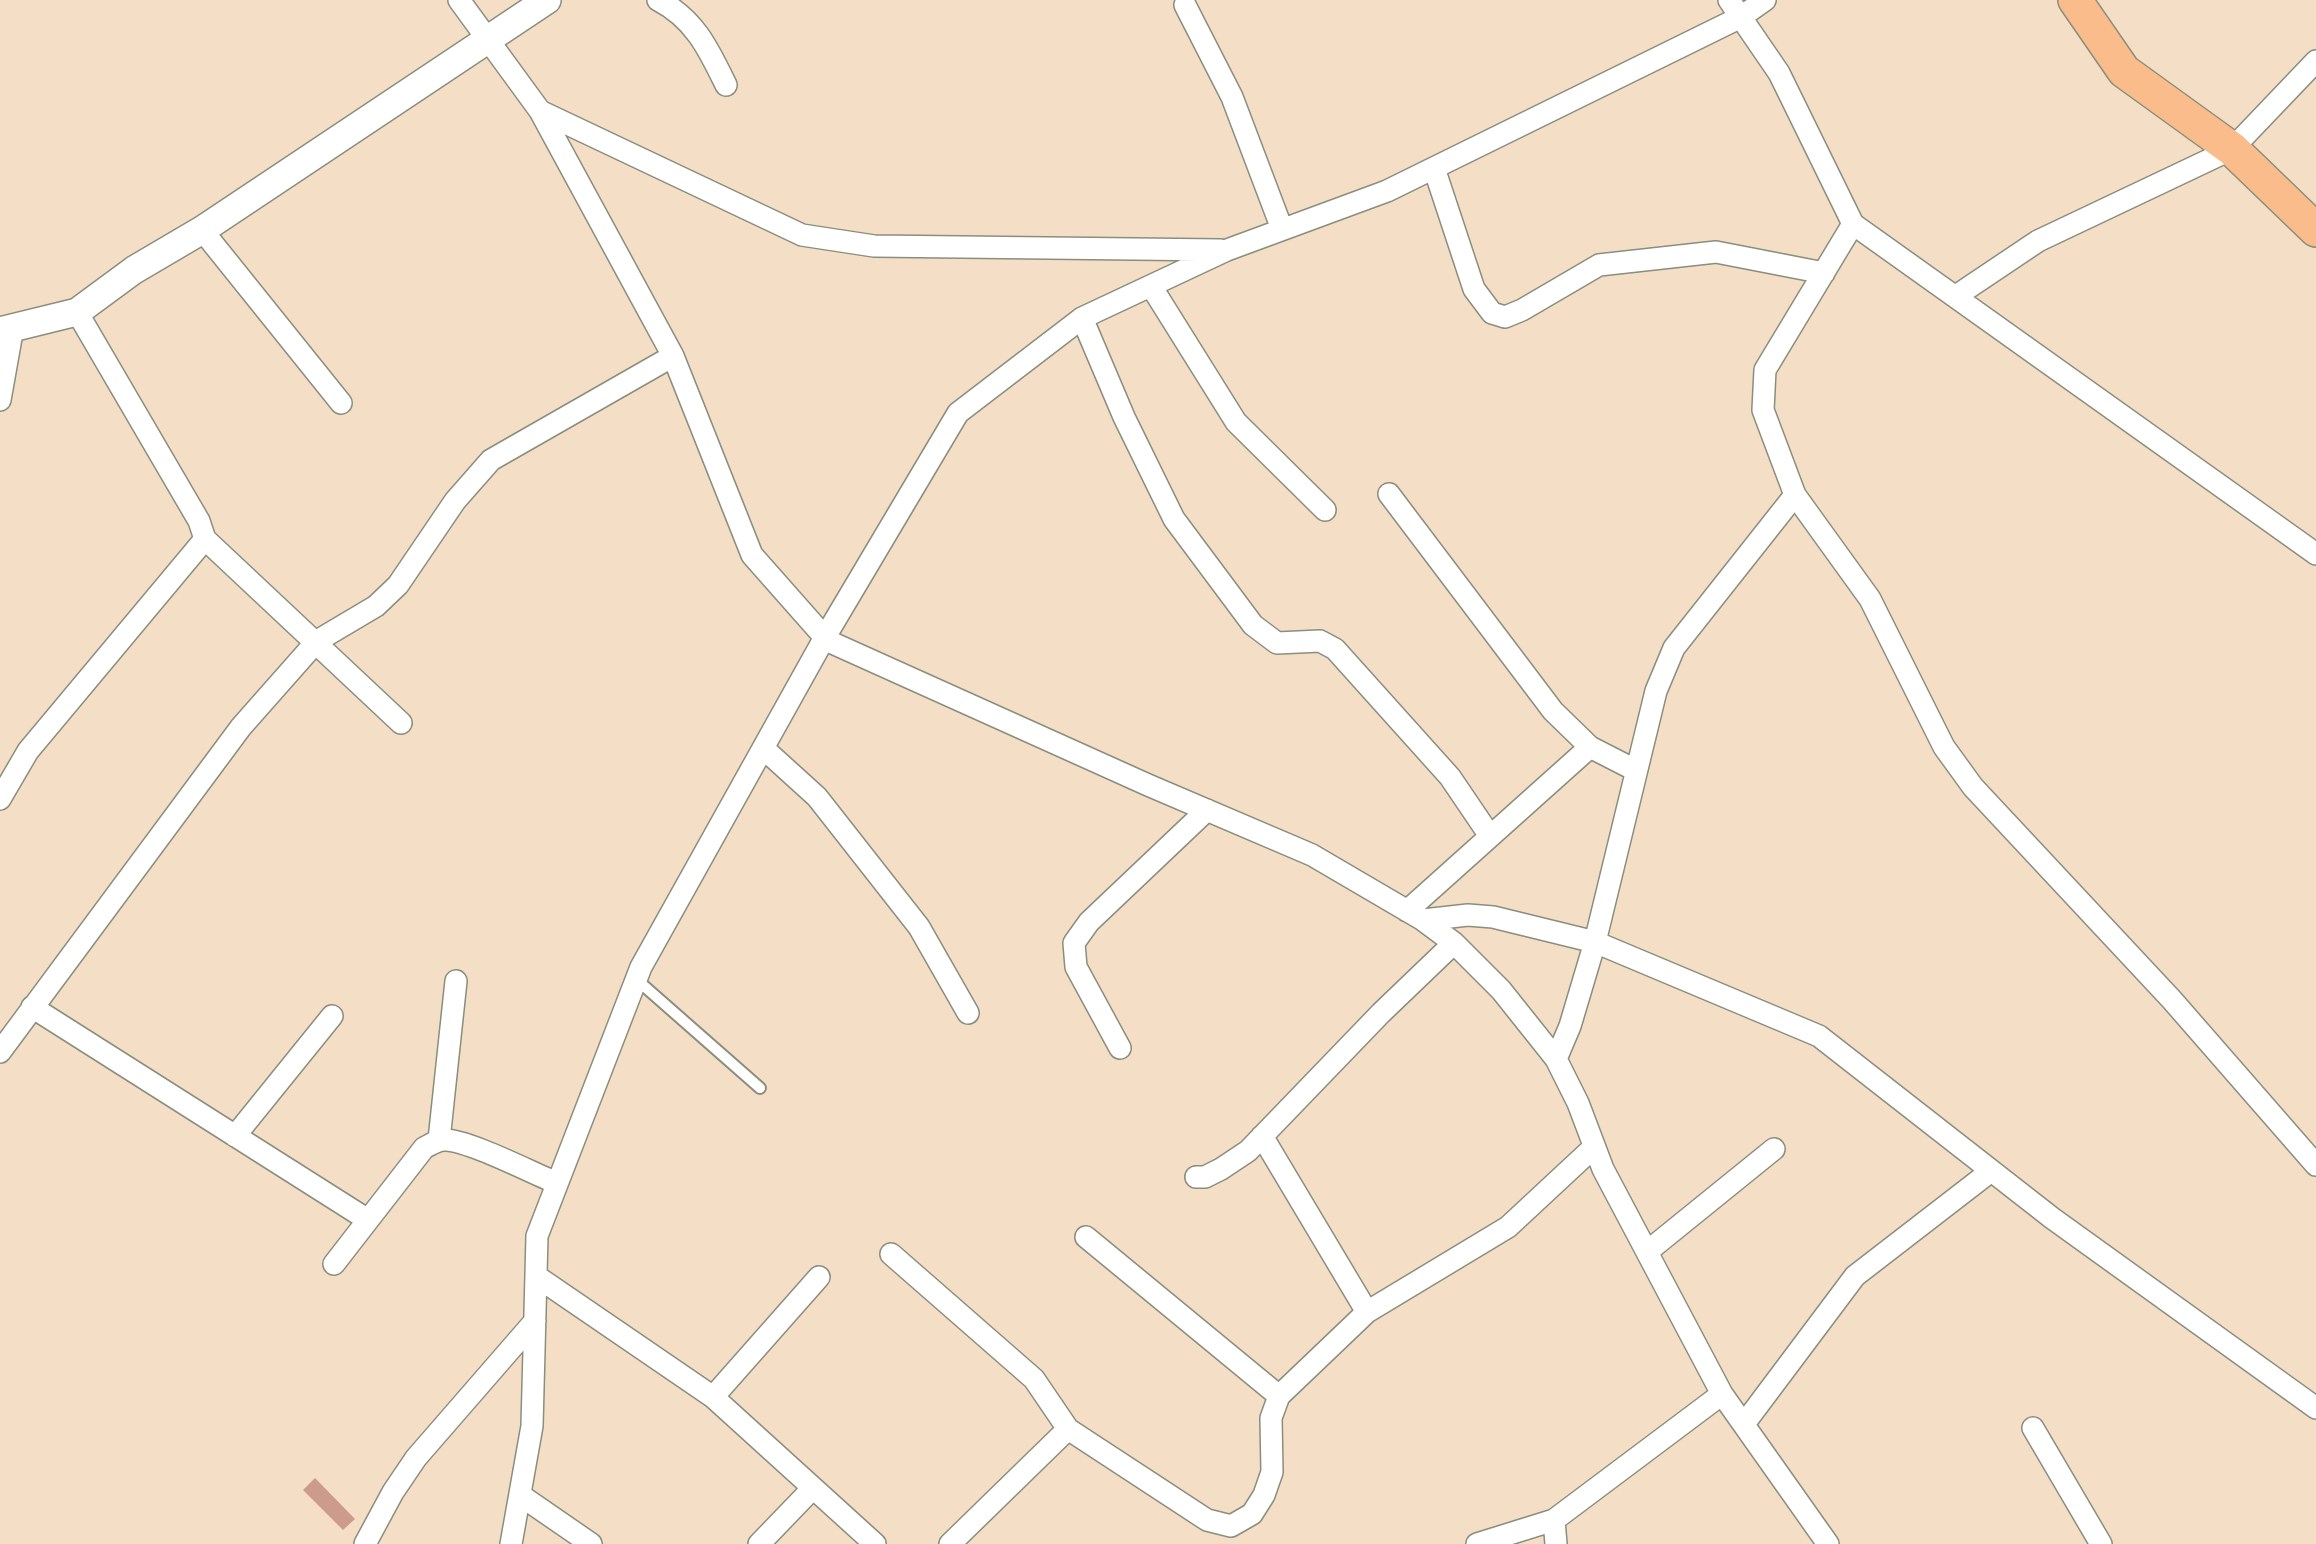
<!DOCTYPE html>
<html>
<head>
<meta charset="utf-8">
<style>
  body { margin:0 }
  canvas { display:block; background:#f4dfc6 }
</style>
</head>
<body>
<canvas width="2316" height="1544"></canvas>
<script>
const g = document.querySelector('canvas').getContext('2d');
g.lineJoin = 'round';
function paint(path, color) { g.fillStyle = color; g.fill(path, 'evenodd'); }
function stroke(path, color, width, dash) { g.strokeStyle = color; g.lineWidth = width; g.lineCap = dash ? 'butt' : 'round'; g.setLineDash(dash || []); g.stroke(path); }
const building = new Path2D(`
  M 315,1478 L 355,1519 L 343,1530 L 303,1490 Z`);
const service = new Path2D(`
  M 636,979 L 760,1088`);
const minor = new Path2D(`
  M 459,0 L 540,111 L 673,356 L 752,555 L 828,641 L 1148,785 L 1312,855 L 1423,920 L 1454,943 L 1501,990 L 1556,1059 L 1578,1103 L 1603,1169 L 1722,1394 L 1828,1544
  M 658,0 C 695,19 709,50 726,85
  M 1729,0 L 1779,73 L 1853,224 L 2316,554
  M 1185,5 L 1232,97 L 1282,229
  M 540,111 L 802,235 L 874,246 L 1221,250
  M 1434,168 L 1474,289 L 1492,313 L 1505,317 L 1522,310 L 1599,265 L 1716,252 L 1824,273
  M 1853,224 L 1765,370 L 1763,410 L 1795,495 L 1870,599 L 1944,747 L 1973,787 L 2172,1000 L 2316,1165
  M 202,230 L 341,403
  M 1151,286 L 1236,422 L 1325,510
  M 1956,296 L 2038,241 L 2232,149 L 2316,61
  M 77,312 L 199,521 L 205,539 L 401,723
  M 1082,318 L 1124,417 L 1174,519 L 1253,625 L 1277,643 L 1320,641 L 1335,649 L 1450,777 L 1490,836
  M 0,400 L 13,327
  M 1389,494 L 1553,711 L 1590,747 L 1635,770
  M 763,748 L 817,797 L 919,927 L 968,1013
  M 0,799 L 28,751 L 205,539
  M 1407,911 L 1590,747
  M 1423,920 L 1468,915 L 1493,917 L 1595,942 L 1819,1036 L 2052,1218 L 2316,1408
  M 32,1007 L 368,1220
  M 1120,1048 L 1076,967 L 1074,943 L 1089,922 L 1207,810
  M 0,1052 L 241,727 L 317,641 L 376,606 L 398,585 L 455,501 L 491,460 L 673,356
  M 1556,1059 L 1570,1026 L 1595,942 L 1656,691 L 1674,648 L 1795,495
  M 235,1136 L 332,1016
  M 1262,1136 L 1367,1312
  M 439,1140 L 456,981
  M 1196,1177 L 1205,1177 L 1221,1169 L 1248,1151 L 1381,1013 L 1454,943
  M 1086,1237 L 1279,1396
  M 1648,1251 L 1774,1149
  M 891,1254 L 1034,1379 L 1068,1429 L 1207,1520 L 1231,1526 L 1252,1514 L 1264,1495 L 1272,1472 L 1271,1418 L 1279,1396 L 1367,1312 L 1508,1227 L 1594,1147
  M 334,1264 L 424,1148 C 432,1144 438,1139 446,1140 C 470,1141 532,1173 557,1183
  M 536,1276 L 713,1397 L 875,1544
  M 713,1397 L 819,1277
  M 1744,1424 L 1855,1276 L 1991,1171
  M 2033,1428 L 2101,1544
  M 520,1495 L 591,1544
  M 1554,1520 L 1556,1544
  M 365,1544 L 393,1492 L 416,1458 L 535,1321
  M 511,1544 L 532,1426 L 537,1236 L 641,967 L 825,637 L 958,413 L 1082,318 L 1227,250 L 1387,191 L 1741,17 L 1765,0
  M 759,1544 L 813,1488
  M 950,1544 L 1068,1429
  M 1477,1544 L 1554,1520 L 1722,1394`);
const tertiary = new Path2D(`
  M 0,331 L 77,312 L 134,270 L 202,230 L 547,0`);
const trunk = new Path2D(`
  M 2075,0 L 2124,71 L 2232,149 L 2316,230`);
paint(building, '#cd9b8b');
stroke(service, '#8a8e7d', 14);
stroke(minor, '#8a8e7d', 24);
stroke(tertiary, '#8a8e7d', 30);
stroke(trunk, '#8a8e7d', 36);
stroke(service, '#fff', 10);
stroke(minor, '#fff', 21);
stroke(tertiary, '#fff', 27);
stroke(trunk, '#f9bc8a', 33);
</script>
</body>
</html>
